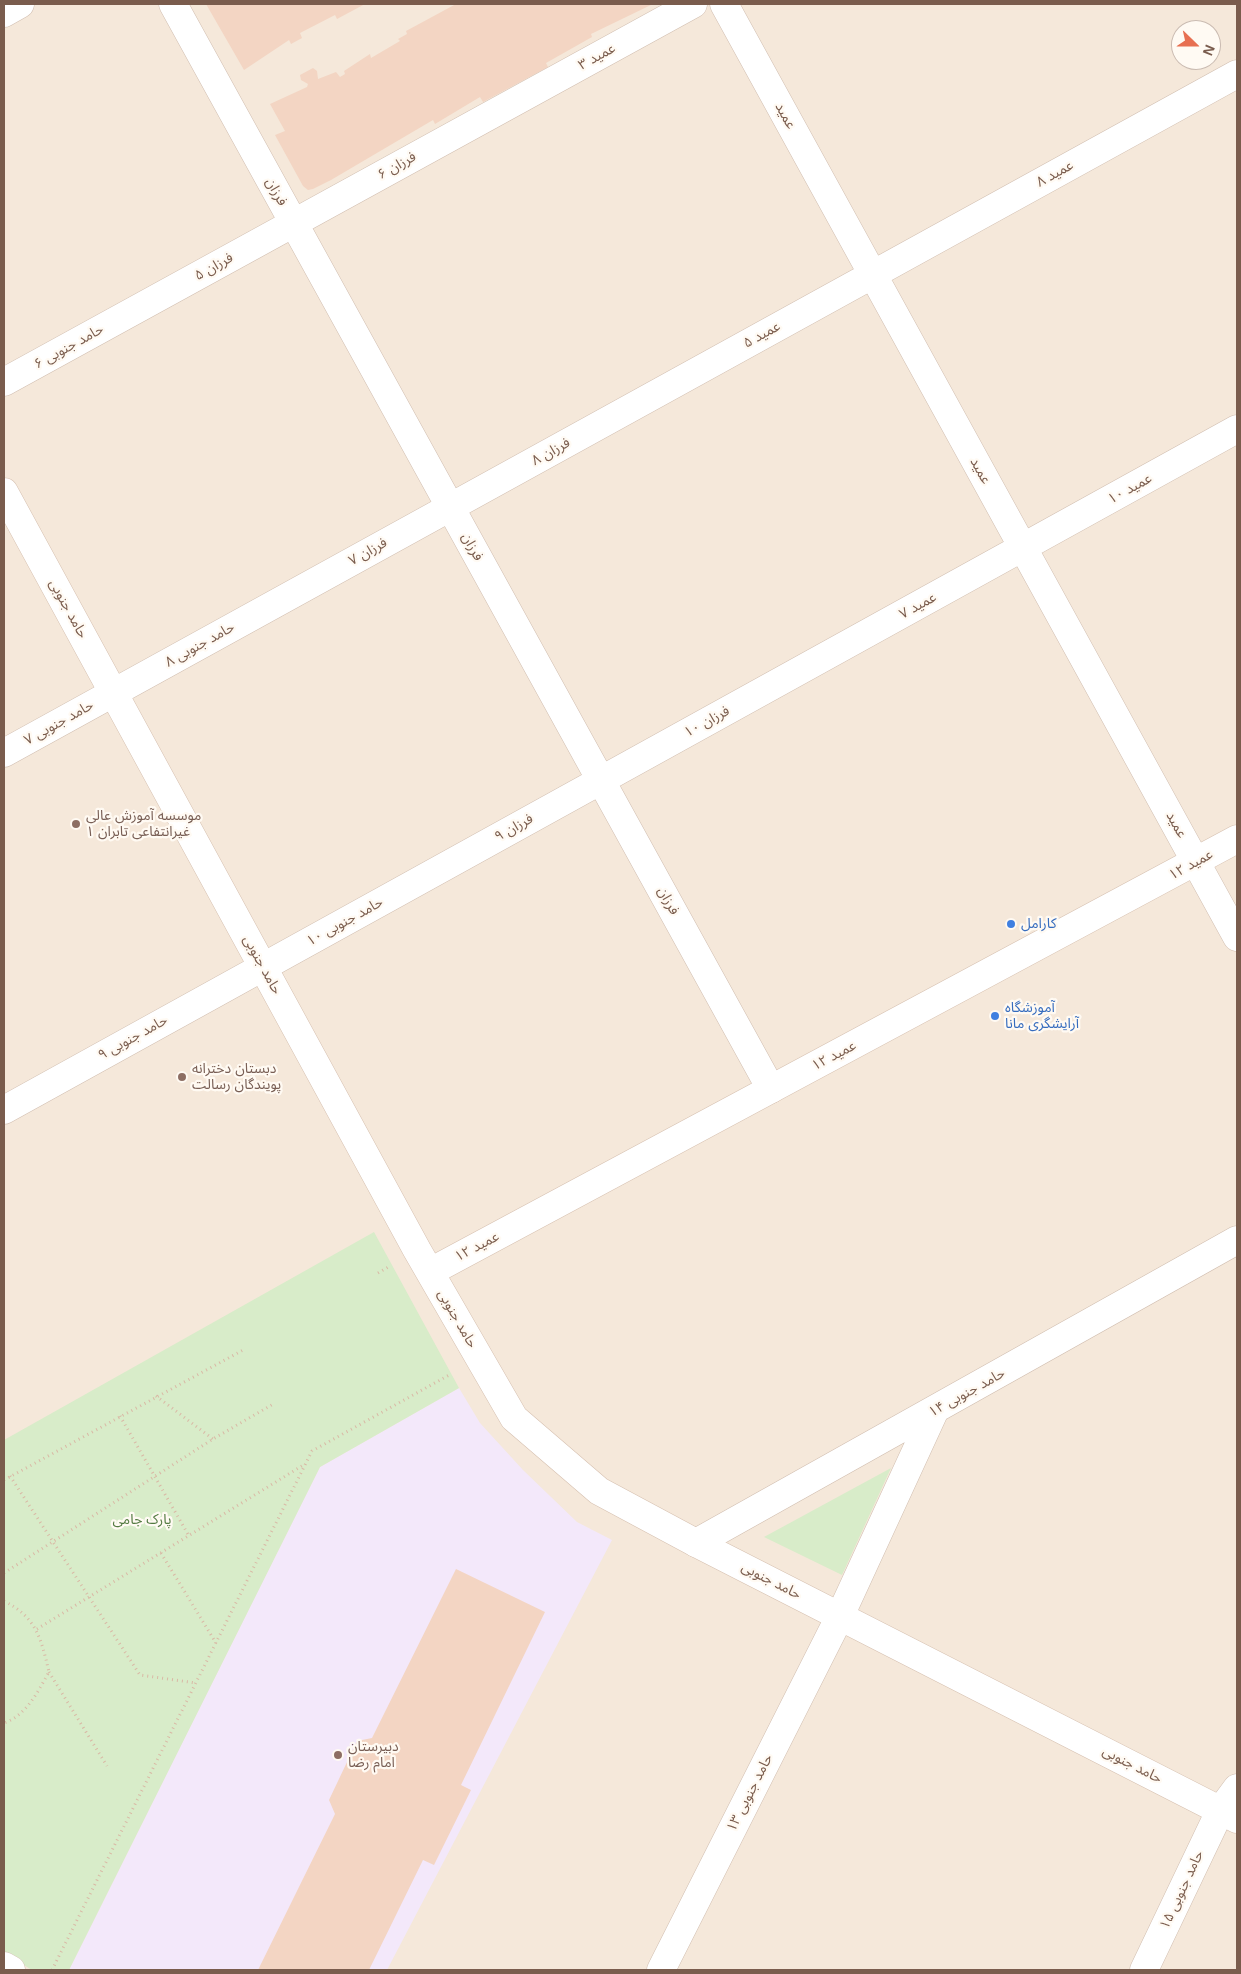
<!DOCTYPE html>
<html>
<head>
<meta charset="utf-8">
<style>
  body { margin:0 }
  #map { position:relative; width:1241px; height:1974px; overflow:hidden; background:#fdf6ec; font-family:Helvetica,sans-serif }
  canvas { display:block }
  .frame { position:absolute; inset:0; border:5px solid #7a5c4d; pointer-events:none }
  .north { position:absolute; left:1171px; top:20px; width:50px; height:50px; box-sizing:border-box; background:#fffaf3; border:1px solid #cabbb1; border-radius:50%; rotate:112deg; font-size:14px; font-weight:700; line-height:20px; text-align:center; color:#7a5c4d }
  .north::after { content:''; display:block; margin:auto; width:18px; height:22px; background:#e76f51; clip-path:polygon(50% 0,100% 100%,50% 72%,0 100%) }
</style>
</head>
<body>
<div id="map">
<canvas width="1241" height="1974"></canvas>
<div class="frame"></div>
<div class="north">N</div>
</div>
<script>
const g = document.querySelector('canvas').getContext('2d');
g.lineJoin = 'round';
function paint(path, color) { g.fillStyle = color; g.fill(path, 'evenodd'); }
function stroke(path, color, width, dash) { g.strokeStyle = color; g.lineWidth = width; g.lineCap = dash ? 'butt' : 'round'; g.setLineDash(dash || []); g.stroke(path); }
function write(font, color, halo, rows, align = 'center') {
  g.font = font + ' Helvetica,"Noto Sans Arabic",sans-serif'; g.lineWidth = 4.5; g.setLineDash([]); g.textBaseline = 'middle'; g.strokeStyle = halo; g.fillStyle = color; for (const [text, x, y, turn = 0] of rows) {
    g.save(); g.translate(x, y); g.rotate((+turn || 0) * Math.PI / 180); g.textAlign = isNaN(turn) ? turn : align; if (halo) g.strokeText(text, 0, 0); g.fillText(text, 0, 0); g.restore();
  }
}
const residential = new Path2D(`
  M 4,4 L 1237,4 L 1237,1970 L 4,1970 ZM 1181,30 L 1211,30 L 1211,60 L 1181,60 Z`);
const education = new Path2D(`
  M 459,1388 L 480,1423 L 523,1470 L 577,1522 L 612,1540 L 387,1970 L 69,1970 L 320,1467 Z`);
const green = new Path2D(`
  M 374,1232 L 459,1388 L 320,1467 L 69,1970 L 32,1970 L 4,1953 L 4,1440 Z
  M 891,1468 L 842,1575 L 764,1537 Z`);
const building = new Path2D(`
  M 206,4 L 365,4 L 337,19 L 335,15 L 300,33 L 302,38 L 291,44 L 289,40 L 244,70 Z
  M 456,4 L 653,4 L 591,34 L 592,37 L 546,63 L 548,67 L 483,102 L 480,97 L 435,124 L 433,120 L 331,180 L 313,189 L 308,190 L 303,186 L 275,135 L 285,131 L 270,104 L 307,87 L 308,84 L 301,80 L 300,75 L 313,68 L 317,71 L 318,79 L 336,72 L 340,77 L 345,74 L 344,71 L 370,54 L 371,58 L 400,41 L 398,39 L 407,34 L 406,31 Z
  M 456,1569 L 545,1612 L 461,1785 L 471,1790 L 434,1865 L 423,1860 L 369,1970 L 258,1970 L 335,1814 L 329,1800 L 357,1741 L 372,1738 Z`);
const path = new Path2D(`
  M 378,1273 L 390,1266
  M 156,1396 L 213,1439
  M 120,1416 L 189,1536
  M 10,1476 L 140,1675 L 196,1683
  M 4,1480 L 245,1349
  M 161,1553 L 216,1643
  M 4,1573 L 213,1439 L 275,1403
  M 4,1601 C 36,1617 41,1638 49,1672 C 38,1691 27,1715 4,1723
  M 37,1629 L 305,1464
  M 49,1672 L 107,1766
  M 52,1970 L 312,1451 L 451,1374`);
const street = new Path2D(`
  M 173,4 L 771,1089
  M 724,4 L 1237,937
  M 4,13 L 20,4
  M 4,382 L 693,4
  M 4,753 L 1237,74
  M 4,1110 L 1237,429
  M 696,1543 L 1237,1240
  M 4,1966 L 11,1970
  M 661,1970 L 840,1616 L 934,1412
  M 1144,1970 L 1220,1811 L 1237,1788`);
const secondary = new Path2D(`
  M 4,492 L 417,1250 L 514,1418 L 599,1491 L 696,1543 L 1237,1819
  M 430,1272 L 1237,839`);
const markers = [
  [76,824,5,"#8d6e63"],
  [1011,924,5,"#3f7fe0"],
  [995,1016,5,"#3f7fe0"],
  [182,1077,5,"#8d6e63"],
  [338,1755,5,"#8d6e63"]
];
const streetNames = [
  ["عمید ۳",597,57,-29],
  ["عمید",785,116,61],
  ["فرزان ۶",397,166,-29],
  ["عمید ۸",1055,174,-29],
  ["فرزان",276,192,61],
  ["فرزان ۵",214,267,-29],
  ["عمید ۵",762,335,-29],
  ["حامد جنوبی ۶",69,347,-29],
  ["فرزان ۸",551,452,-29],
  ["عمید",980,471,61],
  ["عمید ۱۰",1130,489,-29],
  ["فرزان",472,547,61],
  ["فرزان ۷",368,552,-29],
  ["عمید ۷",918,606,-29],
  ["حامد جنوبی",68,609,61],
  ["حامد جنوبی ۸",200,645,-29],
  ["فرزان ۱۰",707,722,-29],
  ["حامد جنوبی ۷",59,723,-29],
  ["عمید",1176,825,61],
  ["فرزان ۹",514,828,-29],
  ["عمید ۱۲",1191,865,-29],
  ["فرزان",668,901,61],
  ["حامد جنوبی ۱۰",345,922,-29],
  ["حامد جنوبی",262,965,61],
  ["حامد جنوبی ۹",133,1038,-29],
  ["عمید ۱۲",834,1056,-28],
  ["عمید ۱۲",477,1247,-28],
  ["حامد جنوبی",457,1319,60],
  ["حامد جنوبی ۱۴",967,1393,-29],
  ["حامد جنوبی",771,1581,27],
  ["حامد جنوبی",1132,1765,27],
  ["حامد جنوبی ۱۳",750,1793,-63],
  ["حامد جنوبی ۱۵",1182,1890,-65]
];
const educationNames = [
  ["موسسه آموزش عالی",86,816],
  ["غیرانتفاعی تابران ۱",86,832],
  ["دبستان دخترانه",192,1069],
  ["پویندگان رسالت",192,1085],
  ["دبیرستان",348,1747],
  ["امام رضا",348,1763]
];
const shopNames = [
  ["کارامل",1021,924],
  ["آموزشگاه",1005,1008],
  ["آرایشگری مانا",1005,1024]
];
const parkNames = [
  ["پارک جامی",142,1520]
];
paint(residential, '#f5e8da');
paint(education, '#f3e8fa');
paint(green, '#d8ecc9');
paint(building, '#f3d5c3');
stroke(street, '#d1beb0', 29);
stroke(secondary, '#d6c0b0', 29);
stroke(path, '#d9b8a5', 3, [1, 4]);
stroke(street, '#fff', 28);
stroke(secondary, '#fff', 28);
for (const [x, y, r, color] of markers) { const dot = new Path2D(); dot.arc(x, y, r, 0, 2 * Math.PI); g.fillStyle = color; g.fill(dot); stroke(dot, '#fffaf3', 2); }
write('14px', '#7a5c4d', '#fffaf3', streetNames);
write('14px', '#785e54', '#fffaf3', educationNames, 'left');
write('14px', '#366cbe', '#fffaf3', shopNames, 'left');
write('14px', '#537a41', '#fffaf3', parkNames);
</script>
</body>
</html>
